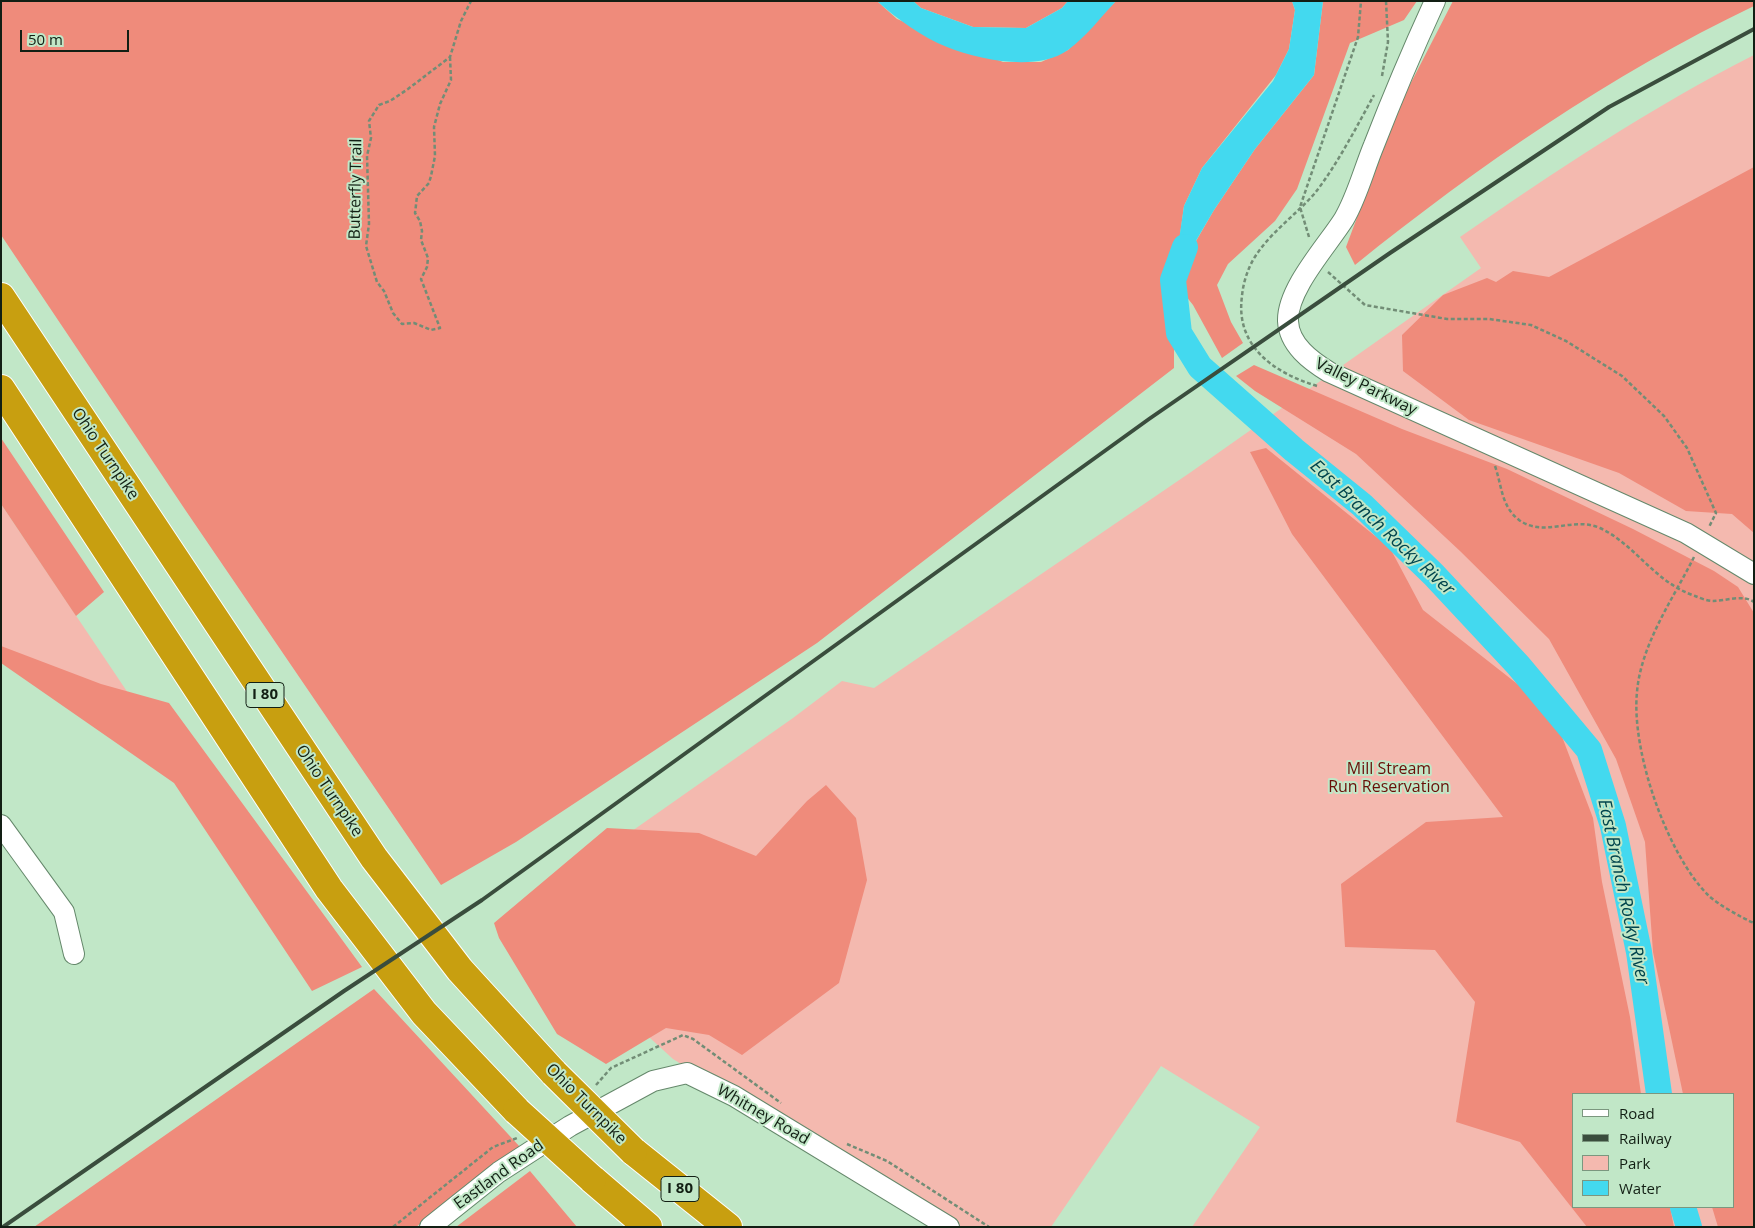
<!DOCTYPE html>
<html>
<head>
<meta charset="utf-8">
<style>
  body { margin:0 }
  #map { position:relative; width:1755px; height:1228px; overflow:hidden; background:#c1e7c7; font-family:"Open Sans",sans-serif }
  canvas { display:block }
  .frame { position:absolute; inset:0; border:2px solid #121f14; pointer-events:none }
  .legend { position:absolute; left:1572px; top:1093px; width:162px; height:115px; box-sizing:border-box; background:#c1e7c7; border:1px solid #7b977f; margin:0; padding:6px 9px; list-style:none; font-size:15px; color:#121f14 }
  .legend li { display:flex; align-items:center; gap:10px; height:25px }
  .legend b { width:25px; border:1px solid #7b977f }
  .scale { position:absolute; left:20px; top:30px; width:109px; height:22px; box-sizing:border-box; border:2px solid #121f14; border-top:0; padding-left:6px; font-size:15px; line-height:18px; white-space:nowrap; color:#121f14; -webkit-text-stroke:4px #c1e7c7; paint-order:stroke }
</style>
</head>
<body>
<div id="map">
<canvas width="1755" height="1228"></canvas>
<div class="frame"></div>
<ul class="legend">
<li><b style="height:6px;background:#fff"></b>Road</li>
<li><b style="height:6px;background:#3a4d3d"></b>Railway</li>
<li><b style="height:14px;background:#f4b9af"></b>Park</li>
<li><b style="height:14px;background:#43d9ef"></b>Water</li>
</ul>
<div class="scale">50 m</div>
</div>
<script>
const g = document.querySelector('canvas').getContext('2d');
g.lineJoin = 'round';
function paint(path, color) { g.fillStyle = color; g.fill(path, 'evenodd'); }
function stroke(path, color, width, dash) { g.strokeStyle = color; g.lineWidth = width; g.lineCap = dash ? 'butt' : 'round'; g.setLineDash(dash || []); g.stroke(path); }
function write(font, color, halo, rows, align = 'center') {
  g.font = font + ' "Open Sans",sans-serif'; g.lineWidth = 4; g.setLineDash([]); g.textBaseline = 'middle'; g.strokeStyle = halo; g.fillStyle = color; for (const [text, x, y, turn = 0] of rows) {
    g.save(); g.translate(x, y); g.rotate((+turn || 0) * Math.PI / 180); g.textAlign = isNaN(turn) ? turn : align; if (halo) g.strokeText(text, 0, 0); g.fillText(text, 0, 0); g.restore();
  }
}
const green = new Path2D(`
  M 1754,55 L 1754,1227 L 1192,1227 L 1260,1127 L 1161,1066 L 1051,1227 L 946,1227 L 673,1059 L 638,1027 L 528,904 L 793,718 L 842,681 L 874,688 L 1191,472 L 1481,268 L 1460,237 C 1555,171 1650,108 1754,55 ZM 1574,1094 L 1734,1094 L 1734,1207 L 1574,1207 Z
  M 1,504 L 165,748 L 1,648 Z`);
const forest = new Path2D(`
  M 1,1 L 877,1 L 897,19 L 1003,62 L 1041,62 L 1068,50 L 1116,1 L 1292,1 L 1295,10 L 1289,49 L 1276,75 L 1202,168 L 1184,206 L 1174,279 L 1214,210 L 1255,149 L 1314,75 L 1323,1 L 1417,1 L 1404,20 L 1350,43 L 1297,189 L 1275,221 L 1228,264 L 1217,285 L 1231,322 L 1243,343 L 1222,358 L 1193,305 L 1174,281 L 1174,368 L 817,643 L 516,842 L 441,885 L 186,511 L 1,235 Z
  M 913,1 L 1068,1 L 1062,8 L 1026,28 L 973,27 L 921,8 Z
  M 1453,1 L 1754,1 L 1754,6 C 1610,75 1479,165 1355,265 L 1346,247 L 1398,108 Z
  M 1754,167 L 1754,533 L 1732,514 L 1686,511 L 1619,473 L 1469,420 L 1403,371 L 1402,335 L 1443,295 L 1487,278 L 1496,282 L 1513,271 L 1549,277 Z
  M 1254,365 L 1402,429 L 1507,469 L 1633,529 L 1714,571 L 1738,587 L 1754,613 L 1754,1227 L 1718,1227 L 1712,1207 L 1734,1207 L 1734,1094 L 1683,1094 L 1653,952 L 1645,842 L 1616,759 L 1549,639 L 1460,551 L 1356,454 L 1255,391 L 1236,376 Z
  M 1,438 L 104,592 L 76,616 L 1,504 Z
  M 1266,448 L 1390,548 L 1423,610 L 1525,690 L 1561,734 L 1593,818 L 1602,882 L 1630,1017 L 1641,1094 L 1574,1094 L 1574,1207 L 1670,1207 L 1674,1227 L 1587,1227 L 1520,1142 L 1456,1122 L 1475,1002 L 1435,950 L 1345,947 L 1341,884 L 1426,822 L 1503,817 L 1292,534 L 1250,452 Z
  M 1,646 L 101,684 L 169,703 L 362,967 L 312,991 L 174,783 L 1,663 Z
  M 826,785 L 856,818 L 867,880 L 839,983 L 742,1055 L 709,1035 L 666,1028 L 606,1064 L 557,1034 L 499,938 L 494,923 L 607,828 L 699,833 L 756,856 L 807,801 Z
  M 374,989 L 520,1147 L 416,1227 L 34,1227 Z
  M 530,1171 L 577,1227 L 456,1227 Z`);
const water = new Path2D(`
  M 877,1 L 913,1 L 921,8 L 973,27 L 1026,28 L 1062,8 L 1068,1 L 1116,1 C 1101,17 1086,37 1068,50 C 1037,72 980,60 947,47 C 922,37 897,19 877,1 Z
  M 1292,1 L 1323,1 L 1314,75 L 1255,149 L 1214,210 L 1173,280 L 1184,206 L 1202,168 L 1273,81 L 1289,49 L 1295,10 Z`);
const river = new Path2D(`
  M 1185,247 L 1173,280 L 1179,333 L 1200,367 L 1294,450 L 1362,505 L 1434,575 L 1518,665 L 1589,750 L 1613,826 L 1639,952 L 1659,1094
  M 1683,1207 L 1689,1227`);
const path = new Path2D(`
  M 450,57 L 451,80 L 440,104 L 434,127 L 435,156 L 431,176 L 429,183 L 417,196 L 416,205 L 415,213 L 420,221 L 422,231 L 421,240 L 428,258 L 427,267 L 421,279 L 440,328 L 431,330 L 414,323 L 402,324 L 393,313 L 384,291 L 377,282 L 366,246 L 369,224 L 367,156 L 371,138 L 369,121 L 379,105 L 390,101 L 408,89 L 450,57 L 461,21 L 471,1
  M 1382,76 L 1388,42 L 1386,1
  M 1309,237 L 1300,207 L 1358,37 L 1361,1
  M 1328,272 L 1365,305 L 1447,319 L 1489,319 L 1531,325 L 1566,341 L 1622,376 L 1664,416 L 1687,448 L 1716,513 L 1709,527
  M 1317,386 C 1274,373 1235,346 1242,296 C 1243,284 1247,271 1253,260 C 1269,233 1295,216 1315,193 C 1337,165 1357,126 1374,95
  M 1495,466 C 1502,486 1501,506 1519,520 C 1544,538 1572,516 1600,528 C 1636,545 1654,582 1695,596 C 1700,598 1707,601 1713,601 C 1725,601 1744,594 1754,602
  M 1694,557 C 1673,599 1641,644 1637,692 C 1631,751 1667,854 1708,895 C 1717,904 1742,918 1754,923
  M 596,1085 L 611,1068 L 683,1035 L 693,1039 L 781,1103
  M 847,1144 L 887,1161 L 989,1227
  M 393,1227 L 493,1147 L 517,1138`);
const minor = new Path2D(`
  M 1435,1 C 1413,49 1393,96 1374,145 C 1364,169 1357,197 1344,219 C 1327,246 1287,289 1288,321 C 1289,345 1311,361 1329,372 L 1686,533 L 1754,574
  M 1,825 L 64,912 L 74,954
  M 430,1227 L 499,1172 L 570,1126 L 653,1081 L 687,1073 L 734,1096 L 949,1227`);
const highway = new Path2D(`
  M 1,297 L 374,858 L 460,970 L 554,1073
  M 1,389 L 329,889 L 424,1013 L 517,1111
  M 633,1151 L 728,1227
  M 592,1179 L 648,1227`);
const rail = new Path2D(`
  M 3,1227 L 344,991 L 482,900 L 1149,419 L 1390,253 L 1609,107 L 1754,29`);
const highwayBridge = new Path2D(`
  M 554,1073 L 633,1151
  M 517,1111 L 592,1179`);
const shields = [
  [265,695,38],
  [680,1189,38]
];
const shieldNames = [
  ["I 80",265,695],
  ["I 80",680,1189]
];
const streetNames = [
  ["Butterfly Trail",356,189,-89],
  ["Valley Parkway",1366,387,26],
  ["Ohio Turnpike",105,454,56],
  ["Ohio Turnpike",329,791,56],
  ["Ohio Turnpike",586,1104,45],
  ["Whitney Road",763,1115,30],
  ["Eastland Road",499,1175,-36]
];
const parkNames = [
  ["Mill Stream",1389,769],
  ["Run Reservation",1389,787]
];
const waterNames = [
  ["East Branch Rocky River",1382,528,43],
  ["East Branch Rocky River",1623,892,78]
];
paint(green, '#f4b9af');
paint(forest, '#ef8b7b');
paint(water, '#43d9ef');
stroke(river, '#43d9ef', 26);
stroke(minor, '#65886b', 22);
stroke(highway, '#fff', 30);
stroke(path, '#728d76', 2.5, [4, 2.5]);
stroke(minor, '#fff', 20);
stroke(highway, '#c89f10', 28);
stroke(rail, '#3a4d3d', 4);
stroke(highwayBridge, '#fff', 30, []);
stroke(highwayBridge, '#c89f10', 28);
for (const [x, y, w] of shields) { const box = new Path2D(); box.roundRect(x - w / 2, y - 12.5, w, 25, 4); g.fillStyle = '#c1e7c7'; g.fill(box); stroke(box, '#121f14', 1); }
write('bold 15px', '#121f14', null, shieldNames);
write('16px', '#121f14', '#c1e7c7', streetNames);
write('16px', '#690f08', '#c1e7c7', parkNames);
write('italic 18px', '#00444d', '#c1e7c7', waterNames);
</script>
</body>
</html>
